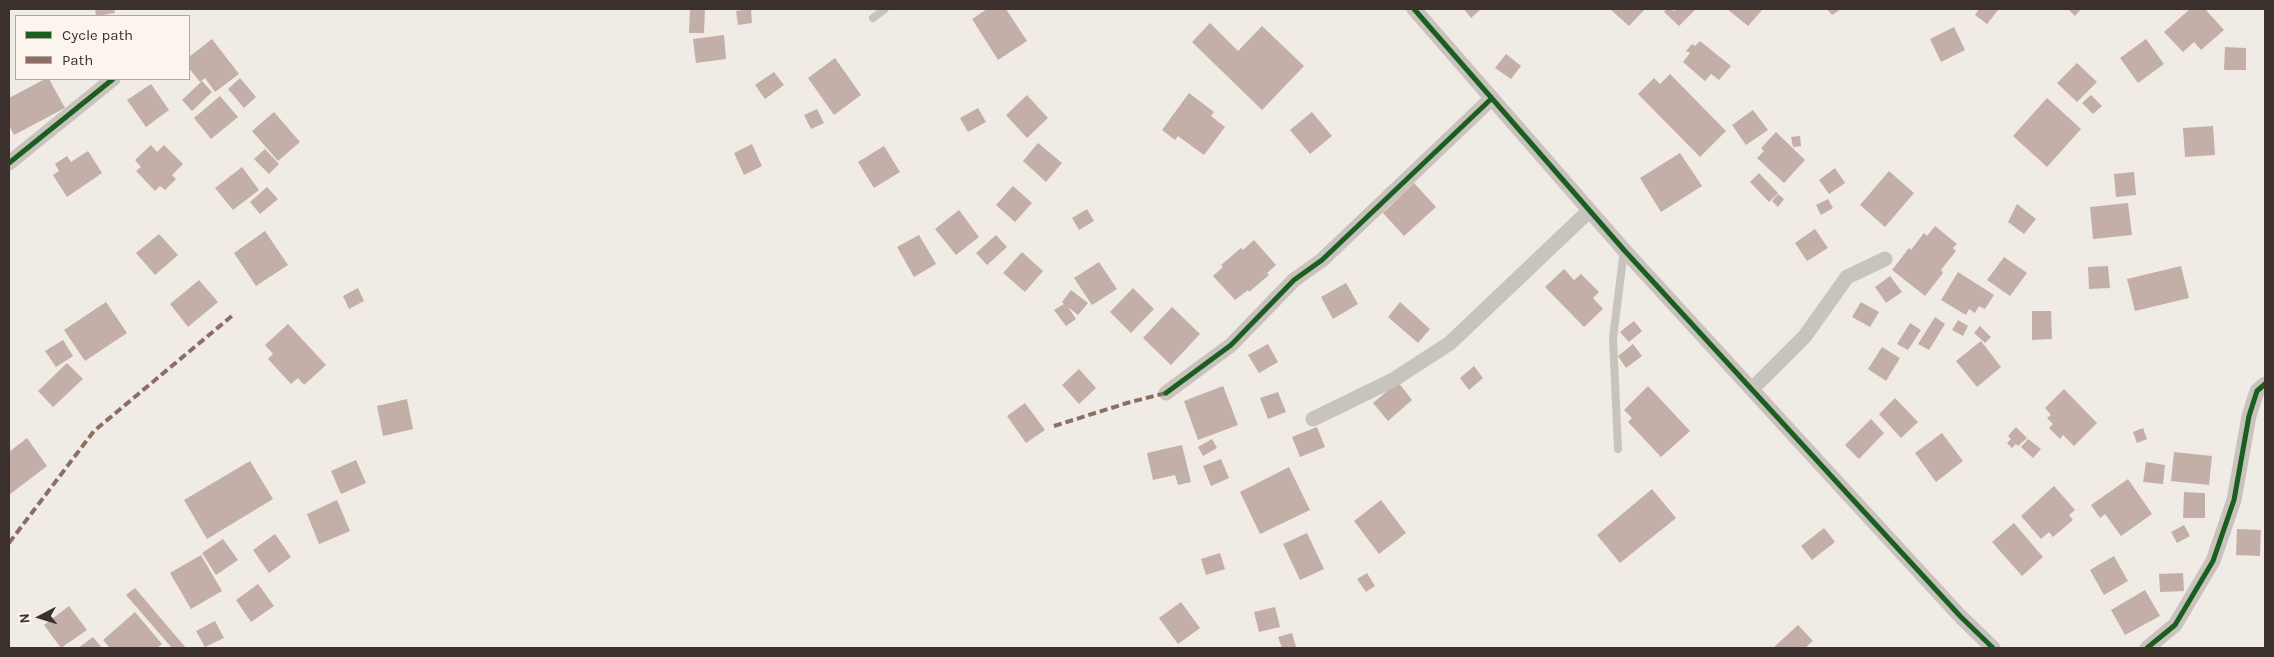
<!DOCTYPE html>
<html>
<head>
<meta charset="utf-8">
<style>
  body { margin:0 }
  #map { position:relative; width:2274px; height:657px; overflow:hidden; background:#f0ebe5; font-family:Karla,sans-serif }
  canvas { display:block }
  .frame { position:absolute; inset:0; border:10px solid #3b302b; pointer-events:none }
  .legend { position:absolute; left:15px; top:15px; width:175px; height:65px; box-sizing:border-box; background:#fbf5ee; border:1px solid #aea6a0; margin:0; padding:6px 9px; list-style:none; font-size:15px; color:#3b302b }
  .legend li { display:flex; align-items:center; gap:10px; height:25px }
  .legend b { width:25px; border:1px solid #aea6a0 }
  .north { position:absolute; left:15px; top:592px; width:50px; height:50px; -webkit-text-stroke:4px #fbf5ee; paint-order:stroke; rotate:265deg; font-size:14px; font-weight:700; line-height:20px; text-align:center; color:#3b302b }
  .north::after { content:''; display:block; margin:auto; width:18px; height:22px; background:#3b302b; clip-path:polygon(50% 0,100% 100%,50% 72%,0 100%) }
</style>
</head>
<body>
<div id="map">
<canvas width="2274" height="657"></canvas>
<div class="frame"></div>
<ul class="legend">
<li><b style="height:6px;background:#1b5e20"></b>Cycle path</li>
<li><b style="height:6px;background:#8d6e63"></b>Path</li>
</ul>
<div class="north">N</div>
</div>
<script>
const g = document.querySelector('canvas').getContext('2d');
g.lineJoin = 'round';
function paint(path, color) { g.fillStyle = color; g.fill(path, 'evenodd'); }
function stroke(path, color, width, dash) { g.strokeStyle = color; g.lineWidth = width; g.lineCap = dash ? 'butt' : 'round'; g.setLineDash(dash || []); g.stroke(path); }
const building = new Path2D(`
  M 95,9 L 114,9 L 115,13 L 96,16 Z
  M 690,9 L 705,9 L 704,33 L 689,33 Z
  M 751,9 L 752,23 L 738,25 L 736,11 Z
  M 987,9 L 1006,9 L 1027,41 L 998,60 L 972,19 Z
  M 1464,9 L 1481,9 L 1471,18 Z
  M 1610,9 L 1645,9 L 1629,26 Z
  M 1667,9 L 1675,11 L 1677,9 L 1696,9 L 1679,26 L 1664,12 Z
  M 1727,9 L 1763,9 L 1748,26 Z
  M 1827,9 L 1841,9 L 1832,15 Z
  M 1979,9 L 1999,9 L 1987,24 L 1975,15 Z
  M 2068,9 L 2081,9 L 2075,16 Z
  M 2190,9 L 2205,9 L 2224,30 L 2201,50 L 2194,42 L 2183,52 L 2164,32 Z
  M 1210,23 L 1238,51 L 1262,26 L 1304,66 L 1262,110 L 1192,42 Z
  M 1954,27 L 1965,50 L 1941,62 L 1930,39 Z
  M 724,35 L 726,59 L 696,63 L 693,39 Z
  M 212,39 L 239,74 L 215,92 L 205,78 L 200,82 L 189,68 L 189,57 Z
  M 2146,39 L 2164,64 L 2138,83 L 2120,58 Z
  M 1700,41 L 1731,66 L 1719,80 L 1711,74 L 1705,81 L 1683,62 L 1690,53 L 1686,51 L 1692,44 L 1695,46 Z
  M 2225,47 L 2246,48 L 2246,70 L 2224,70 Z
  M 1506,54 L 1521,66 L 1511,79 L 1495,68 Z
  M 835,58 L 861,95 L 834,115 L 808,78 Z
  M 2077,63 L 2097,82 L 2077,102 L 2057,83 Z
  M 774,72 L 784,85 L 765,99 L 755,85 Z
  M 1670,74 L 1726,131 L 1700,157 L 1638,94 L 1654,78 L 1660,84 Z
  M 240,78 L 256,97 L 244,108 L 228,89 Z
  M 45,79 L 49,79 L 65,108 L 14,135 L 9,125 L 9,98 Z
  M 202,81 L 212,92 L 192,111 L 182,100 Z
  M 151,84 L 169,110 L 146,127 L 127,100 Z
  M 1189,93 L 1214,112 L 1211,116 L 1225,127 L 1204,155 L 1178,136 L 1175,140 L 1162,130 Z
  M 1027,95 L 1048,118 L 1027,138 L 1006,115 Z
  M 2091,95 L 2102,106 L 2093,114 L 2082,103 Z
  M 220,96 L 238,117 L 211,139 L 194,118 Z
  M 2047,98 L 2081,129 L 2047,167 L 2013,136 Z
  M 978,108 L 986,122 L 968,132 L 960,118 Z
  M 817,109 L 824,123 L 811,129 L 804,115 Z
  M 1753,110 L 1768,130 L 1746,145 L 1732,125 Z
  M 274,112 L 300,142 L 278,161 L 252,131 Z
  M 1312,112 L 1332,136 L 1310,154 L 1290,130 Z
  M 2213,126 L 2215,155 L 2185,157 L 2183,128 Z
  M 1776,132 L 1805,160 L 1784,183 L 1757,158 L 1764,151 L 1761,148 Z
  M 1800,136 L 1801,146 L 1793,147 L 1791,137 Z
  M 1038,143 L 1062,163 L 1046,182 L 1023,161 Z
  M 752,144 L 762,166 L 744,175 L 734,153 Z
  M 151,145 L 157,152 L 164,145 L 183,164 L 172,175 L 176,179 L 165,190 L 160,186 L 155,191 L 136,171 L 141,167 L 135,160 Z
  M 884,146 L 900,172 L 874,188 L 858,162 Z
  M 265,149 L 279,164 L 269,174 L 254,159 Z
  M 88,151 L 102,173 L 67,197 L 53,175 L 59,171 L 55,164 L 67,156 L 71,162 Z
  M 1680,153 L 1702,186 L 1661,212 L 1640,178 Z
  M 242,167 L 259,190 L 233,210 L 215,188 Z
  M 1835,168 L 1845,183 L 1829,194 L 1819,180 Z
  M 1889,171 L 1914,193 L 1885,227 L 1860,205 Z
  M 2134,172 L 2136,195 L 2116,197 L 2114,174 Z
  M 1759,173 L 1778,193 L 1769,202 L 1750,182 Z
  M 1414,183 L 1436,207 L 1404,236 L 1383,213 Z
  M 1013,186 L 1032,203 L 1015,222 L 996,205 Z
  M 267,187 L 278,199 L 260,214 L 250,202 Z
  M 1778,194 L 1784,199 L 1778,207 L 1772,201 Z
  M 1828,199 L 1833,208 L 1821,215 L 1816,205 Z
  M 2128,203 L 2132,235 L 2093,239 L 2090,207 Z
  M 2017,204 L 2036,219 L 2024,234 L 2008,222 Z
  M 1087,209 L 1094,221 L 1079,230 L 1072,218 Z
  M 959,210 L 979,237 L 956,255 L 935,229 Z
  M 1935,226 L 1957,244 L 1953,248 L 1956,251 L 1941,270 L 1943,273 L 1925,296 L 1892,270 L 1909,248 L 1911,250 L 1924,233 L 1927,236 Z
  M 1815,229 L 1828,248 L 1807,261 L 1795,243 Z
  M 265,231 L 288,265 L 256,286 L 234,253 Z
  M 159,234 L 178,255 L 155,275 L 136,253 Z
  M 919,235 L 936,264 L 914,277 L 897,247 Z
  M 996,235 L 1007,247 L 987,265 L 976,253 Z
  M 1254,240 L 1276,265 L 1267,273 L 1269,275 L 1249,292 L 1248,290 L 1235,300 L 1213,276 L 1223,267 L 1221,265 L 1241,248 L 1243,250 Z
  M 1022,252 L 1043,271 L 1025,292 L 1003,273 Z
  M 2004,257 L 2027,273 L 2010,296 L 1987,280 Z
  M 1099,262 L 1117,289 L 1092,305 L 1074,278 Z
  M 2108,266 L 2110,288 L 2089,289 L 2088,267 Z
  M 2181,266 L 2189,298 L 2135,311 L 2127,279 Z
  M 1564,269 L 1574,280 L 1581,274 L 1599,292 L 1593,298 L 1603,309 L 1584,327 L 1545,287 Z
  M 1958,272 L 1994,295 L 1985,309 L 1979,306 L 1975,313 L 1969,309 L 1966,315 L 1941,300 Z
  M 1890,276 L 1902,292 L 1886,303 L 1875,287 Z
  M 199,280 L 218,302 L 188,327 L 170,304 Z
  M 1346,283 L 1358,304 L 1333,319 L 1321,297 Z
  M 358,288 L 364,301 L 349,309 L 343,296 Z
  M 1133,288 L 1154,309 L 1131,333 L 1110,312 Z
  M 1071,290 L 1088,303 L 1078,315 L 1068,307 L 1076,319 L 1066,326 L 1054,310 L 1064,304 L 1062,302 Z
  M 106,302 L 127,333 L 85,361 L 64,330 Z
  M 1400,302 L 1430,329 L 1418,343 L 1388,317 Z
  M 1861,302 L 1879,312 L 1870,327 L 1852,317 Z
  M 1172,307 L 1200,334 L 1171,365 L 1143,338 Z
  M 2032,311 L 2051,311 L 2052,339 L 2032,340 Z
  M 1935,317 L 1945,324 L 1929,350 L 1918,344 Z
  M 1958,320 L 1968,326 L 1963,336 L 1952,330 Z
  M 1634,321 L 1642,331 L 1629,342 L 1620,332 Z
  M 1910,323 L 1921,330 L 1908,350 L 1897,344 Z
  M 288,324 L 326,365 L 304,385 L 298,378 L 291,384 L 268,359 L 273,354 L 265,345 Z
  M 1980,326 L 1991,337 L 1985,343 L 1974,333 Z
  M 63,340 L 73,356 L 56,367 L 45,351 Z
  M 1981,341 L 2001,367 L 1977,387 L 1956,361 Z
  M 1268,344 L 1278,362 L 1259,373 L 1248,355 Z
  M 1633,344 L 1642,356 L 1626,368 L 1618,356 Z
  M 1882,347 L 1900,358 L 1886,381 L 1868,369 Z
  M 67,363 L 83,379 L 53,407 L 38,391 Z
  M 1474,366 L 1483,378 L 1469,390 L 1460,378 Z
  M 1079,369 L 1096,388 L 1079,404 L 1062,385 Z
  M 1398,382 L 1412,400 L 1388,421 L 1373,403 Z
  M 1223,386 L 1238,425 L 1198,440 L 1184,401 Z
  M 1648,386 L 1690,431 L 1661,457 L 1628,422 L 1632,418 L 1624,410 Z
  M 2064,389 L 2097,423 L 2074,446 L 2063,435 L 2060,439 L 2049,428 L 2053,424 L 2047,418 L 2051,415 L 2045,408 Z
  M 1278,392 L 1286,412 L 1268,419 L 1260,398 Z
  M 1895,398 L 1918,422 L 1901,438 L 1879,414 Z
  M 407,399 L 413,429 L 383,436 L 377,406 Z
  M 1025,403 L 1045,430 L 1026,443 L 1007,416 Z
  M 1871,419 L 1884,433 L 1859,459 L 1845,445 Z
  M 1317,427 L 1325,447 L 1300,457 L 1292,437 Z
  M 2016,427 L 2027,438 L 2018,446 L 2016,444 L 2012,448 L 2007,443 L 2011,439 L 2008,436 Z
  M 2143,428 L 2147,439 L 2137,443 L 2133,432 Z
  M 1942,433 L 1963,461 L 1936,482 L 1915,453 Z
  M 27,438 L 47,466 L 9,495 L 9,452 Z
  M 1212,439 L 1217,448 L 1203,456 L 1198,447 Z
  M 2028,439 L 2041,449 L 2033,458 L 2021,447 Z
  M 1182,445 L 1191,482 L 1178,485 L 1175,475 L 1153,480 L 1147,453 Z
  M 2174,452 L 2212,456 L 2209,485 L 2171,481 Z
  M 1221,459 L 1229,478 L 1211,486 L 1203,466 Z
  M 356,460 L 366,483 L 341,494 L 331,471 Z
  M 250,461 L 273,499 L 207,539 L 184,500 Z
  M 2146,462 L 2165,465 L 2163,484 L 2143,482 Z
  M 1289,467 L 1310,510 L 1260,534 L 1240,492 Z
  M 2128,479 L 2152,514 L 2121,536 L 2105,514 L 2100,518 L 2091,505 Z
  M 2054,486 L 2075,510 L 2069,515 L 2073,520 L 2053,537 L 2049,532 L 2041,539 L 2021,516 Z
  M 1652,489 L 1676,518 L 1620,563 L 1597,535 Z
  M 2184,492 L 2205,493 L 2205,518 L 2183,518 Z
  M 337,500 L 350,531 L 319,544 L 307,514 Z
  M 1381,500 L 1406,533 L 1379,554 L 1354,521 Z
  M 2014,523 L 2043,557 L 2022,576 L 1992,542 Z
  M 2184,525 L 2190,536 L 2177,543 L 2171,532 Z
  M 1824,528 L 1835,542 L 1812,560 L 1801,546 Z
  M 2237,529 L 2261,530 L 2260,556 L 2236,555 Z
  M 1307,533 L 1324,569 L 1300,580 L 1283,544 Z
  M 275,534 L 291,557 L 269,573 L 253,550 Z
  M 223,539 L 238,560 L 216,575 L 202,553 Z
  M 1220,553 L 1225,569 L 1206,575 L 1201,559 Z
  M 201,555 L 222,591 L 191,609 L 170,573 Z
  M 2114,556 L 2128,581 L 2104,595 L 2090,570 Z
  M 1367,573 L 1375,586 L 1366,592 L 1357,579 Z
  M 2183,573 L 2184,591 L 2160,592 L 2159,574 Z
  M 258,584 L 274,606 L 251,622 L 236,600 Z
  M 135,588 L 186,648 L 172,648 L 126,595 Z
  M 2145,590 L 2160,616 L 2125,635 L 2111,610 Z
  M 1181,602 L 1200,628 L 1178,644 L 1159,618 Z
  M 69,606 L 87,630 L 61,648 L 44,625 Z
  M 1275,607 L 1280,627 L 1259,632 L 1254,612 Z
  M 135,612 L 162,644 L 157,648 L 110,648 L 103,640 Z
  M 215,621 L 224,638 L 205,647 L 196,631 Z
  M 1798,625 L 1813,641 L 1805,648 L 1773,648 Z
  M 1292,633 L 1296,647 L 1282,648 L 1278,637 Z
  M 93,637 L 102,648 L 78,648 Z`);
const service = new Path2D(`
  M 873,18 L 885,9
  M 1618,449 L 1613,338 L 1624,250`);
const minor = new Path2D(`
  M 1414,9 L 1624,250 L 1844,490 L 1961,617 L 1993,648
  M 9,163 L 113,79
  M 1752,389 L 1805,336 L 1847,277 L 1885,259
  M 1166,393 L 1231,345 L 1294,280 L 1322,260 L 1491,99
  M 1313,419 L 1393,380 L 1450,343 L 1589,211
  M 2147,648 L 2175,625 L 2213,561 L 2234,500 L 2249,416 L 2257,391 L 2265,384`);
const quiet = new Path2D(`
  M 1054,426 L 1127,403 L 1166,393
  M 9,543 L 94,431 L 233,315`);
const cycleway = new Path2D(`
  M 1414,9 L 1624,250 L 1844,490 L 1961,617 L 1993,648
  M 9,163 L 113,79
  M 1166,393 L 1231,345 L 1294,280 L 1322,260 L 1491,99
  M 2147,648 L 2175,625 L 2213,561 L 2234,500 L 2249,416 L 2257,391 L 2265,384`);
paint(building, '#c3afa7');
stroke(service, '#c9c3be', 8);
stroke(minor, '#c9c3be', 15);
stroke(quiet, '#8d6e63', 4, [8, 4]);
stroke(cycleway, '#1b5e20', 5);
</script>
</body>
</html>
